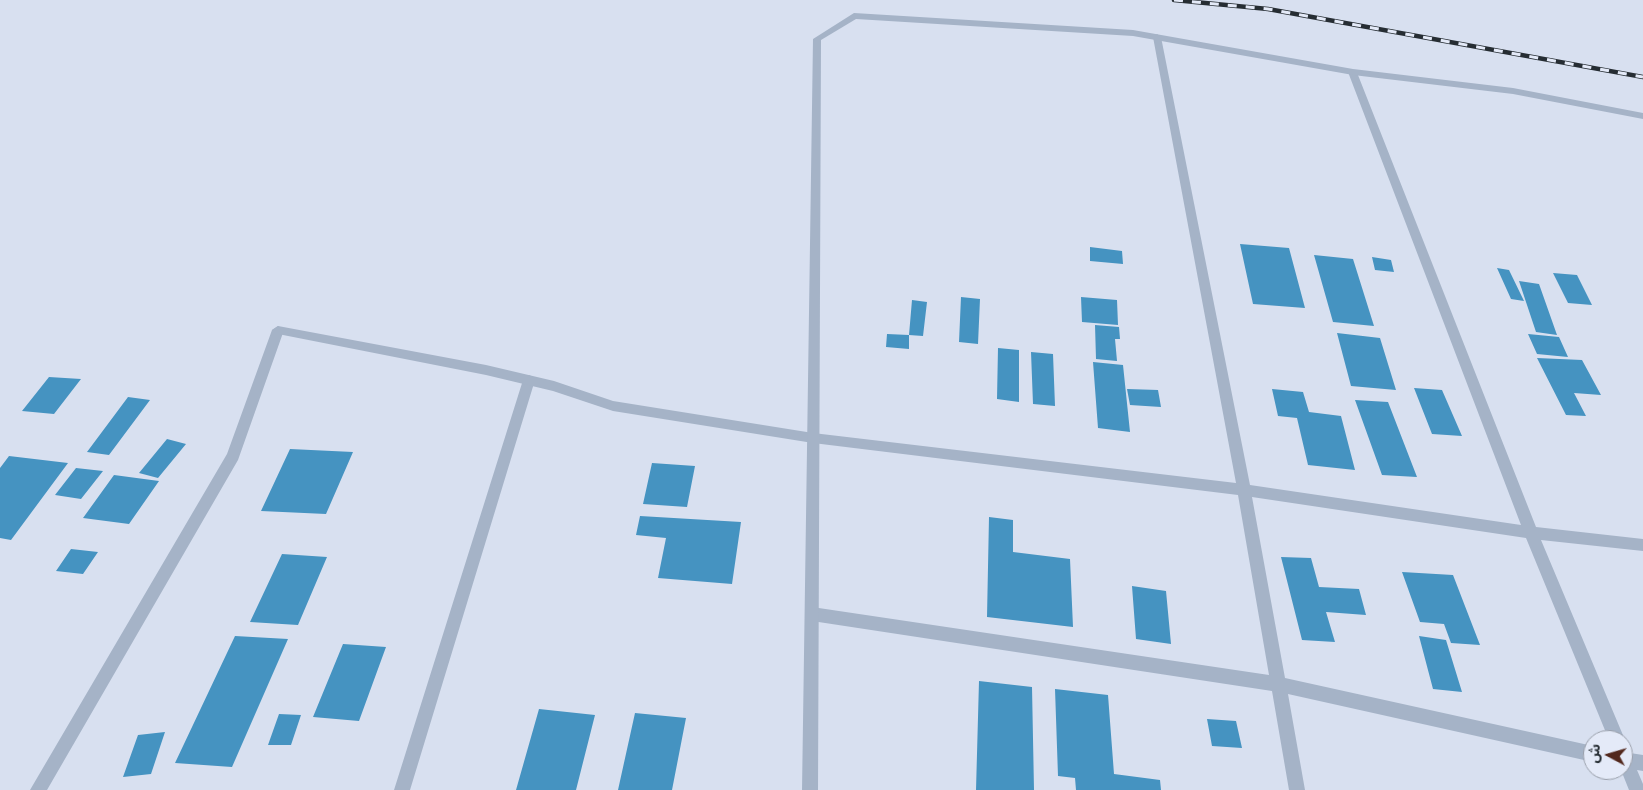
<!DOCTYPE html>
<html>
<head>
<meta charset="utf-8">
<style>
  body { margin:0 }
  #map { position:relative; width:1643px; height:790px; overflow:hidden; background:#d8e0f0; font-family:"Golos Text","Noto Sans Arabic",sans-serif }
  canvas { display:block }
  .north { position:absolute; left:1583px; top:730px; width:50px; height:50px; box-sizing:border-box; background:#e4eaf8; border:1px solid #989ea9; border-radius:50%; rotate:276deg; font-size:14px; font-weight:700; line-height:20px; text-align:center; color:#262d33 }
  .north::after { content:''; display:block; margin:auto; width:18px; height:22px; background:#52281d; clip-path:polygon(50% 0,100% 100%,50% 72%,0 100%) }
</style>
</head>
<body>
<div id="map">
<canvas width="1643" height="790"></canvas>
<div class="north">ش</div>
</div>
<script>
const g = document.querySelector('canvas').getContext('2d');
g.lineJoin = 'round';
function paint(path, color) { g.fillStyle = color; g.fill(path, 'evenodd'); }
function stroke(path, color, width, dash) { g.strokeStyle = color; g.lineWidth = width; g.lineCap = dash ? 'butt' : 'round'; g.setLineDash(dash || []); g.stroke(path); }
const building = new Path2D(`
  M 1240,244 L 1289,248 L 1305,308 L 1253,304 Z
  M 1090,247 L 1122,251 L 1123,264 L 1090,261 Z
  M 1314,255 L 1353,259 L 1374,326 L 1333,322 Z
  M 1372,257 L 1391,260 L 1394,272 L 1375,270 Z
  M 1497,268 L 1509,270 L 1524,301 L 1511,299 Z
  M 1553,273 L 1577,275 L 1592,305 L 1568,303 Z
  M 1519,281 L 1539,284 L 1557,335 L 1536,332 Z
  M 961,297 L 980,299 L 978,344 L 959,342 Z
  M 1081,297 L 1117,300 L 1118,325 L 1082,322 Z
  M 912,300 L 927,302 L 923,336 L 909,335 L 909,349 L 886,347 L 887,334 L 909,335 Z
  M 1095,325 L 1119,327 L 1120,339 L 1115,339 L 1117,361 L 1096,359 Z
  M 1337,333 L 1380,338 L 1396,390 L 1351,386 Z
  M 1528,334 L 1559,337 L 1568,357 L 1537,354 Z
  M 998,348 L 1019,350 L 1019,402 L 997,399 Z
  M 1031,352 L 1053,354 L 1055,406 L 1033,404 Z
  M 1537,358 L 1582,360 L 1601,395 L 1574,393 L 1586,416 L 1566,415 Z
  M 1093,362 L 1123,365 L 1130,432 L 1098,428 Z
  M 49,377 L 81,379 L 54,414 L 22,411 Z
  M 1414,388 L 1442,390 L 1462,436 L 1432,434 Z
  M 1127,389 L 1158,390 L 1161,407 L 1130,405 Z
  M 1272,389 L 1303,392 L 1309,412 L 1341,416 L 1355,470 L 1308,465 L 1297,418 L 1278,416 Z
  M 128,397 L 150,400 L 109,455 L 87,452 Z
  M 1355,400 L 1388,402 L 1417,477 L 1382,475 Z
  M 167,439 L 186,444 L 158,478 L 139,473 Z
  M 290,449 L 353,452 L 326,514 L 261,511 Z
  M 9,456 L 68,463 L 11,540 L 0,538 L 0,468 Z
  M 652,463 L 695,466 L 687,507 L 643,504 Z
  M 76,468 L 103,471 L 81,499 L 55,495 Z
  M 114,475 L 159,481 L 129,524 L 83,518 Z
  M 640,516 L 741,522 L 732,584 L 658,578 L 666,538 L 636,535 Z
  M 989,517 L 1013,520 L 1013,552 L 1070,559 L 1073,627 L 987,617 Z
  M 71,549 L 98,552 L 83,574 L 56,571 Z
  M 282,554 L 327,557 L 298,625 L 250,622 Z
  M 1281,557 L 1311,558 L 1319,587 L 1359,589 L 1366,615 L 1326,612 L 1335,642 L 1302,640 Z
  M 1402,572 L 1453,575 L 1480,645 L 1451,643 L 1444,624 L 1420,622 Z
  M 1132,586 L 1166,591 L 1171,644 L 1136,639 Z
  M 235,636 L 288,639 L 232,767 L 175,763 Z
  M 1419,636 L 1446,640 L 1462,692 L 1433,689 Z
  M 343,644 L 386,647 L 359,721 L 313,717 Z
  M 979,681 L 1032,687 L 1034,790 L 976,790 Z
  M 1055,689 L 1108,695 L 1114,774 L 1160,780 L 1161,790 L 1076,790 L 1075,778 L 1058,776 Z
  M 539,709 L 595,715 L 576,790 L 516,790 Z
  M 635,713 L 686,718 L 672,790 L 618,790 Z
  M 279,714 L 301,715 L 291,745 L 268,745 Z
  M 1207,719 L 1236,721 L 1242,748 L 1212,746 Z
  M 165,732 L 151,774 L 123,777 L 138,735 Z`);
const service = new Path2D(`
  M 278,326 L 284,330 L 238,460 L 47,790 L 30,790 L 227,454 L 272,330 Z
  M 529,375 L 533,377 L 535,380 L 410,790 L 394,790 L 523,380 L 525,377 Z`);
const minor = new Path2D(`
  M 1157,34 L 1161,37 L 1250,485 L 1521,525 L 1348,72 L 1350,70 L 1356,70 L 1536,527 L 1643,539 L 1643,551 L 1541,540 L 1625,740 L 1623,745 L 1623,740 L 1609,740 L 1526,538 L 1252,497 L 1285,678 L 1593,746 L 1593,762 L 1288,694 L 1305,790 L 1289,790 L 1272,691 L 812,621 L 807,619 L 805,614 L 807,609 L 812,607 L 1269,675 L 1238,495 L 813,443 L 613,411 L 553,391 L 486,375 L 278,334 L 272,330 L 278,326 L 486,365 L 554,381 L 613,401 L 813,433 L 1236,483 L 1153,37 Z
  M 1623,747 L 1629,749 L 1630,753 L 1643,755 L 1643,771 L 1637,770 L 1643,784 L 1643,790 L 1629,790 L 1621,770 L 1623,770 Z`);
const tertiary = new Path2D(`
  M 854,13 L 1133,30 L 1353,69 L 1513,88 L 1643,113 L 1643,119 L 1513,94 L 1353,75 L 1133,36 L 856,19 L 821,40 L 818,790 L 802,790 L 813,39 Z`);
const rail = new Path2D(`
  M 1174,0 L 1268,9 L 1643,77`);
paint(building, '#4593c1');
paint(service, '#a5b3c7');
paint(minor, '#a5b3c7');
paint(tertiary, '#a5b3c7');
stroke(rail, '#262d33', 4.5);
stroke(rail, '#e4eaf8', 3, [9]);
</script>
</body>
</html>
